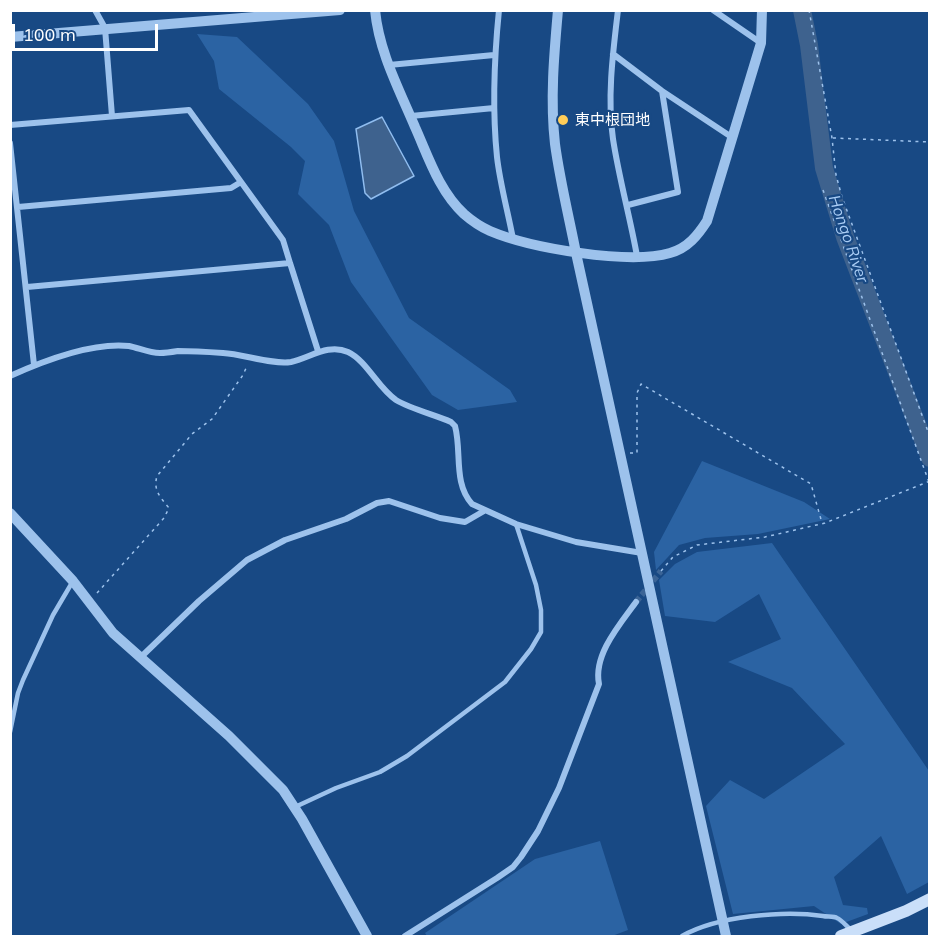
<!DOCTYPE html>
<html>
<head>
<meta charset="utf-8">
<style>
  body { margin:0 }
  #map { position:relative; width:940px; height:947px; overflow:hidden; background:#184984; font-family:Mulish,sans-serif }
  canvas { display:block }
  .frame { position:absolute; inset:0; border:12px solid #fff; pointer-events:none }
  .scale { position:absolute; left:12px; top:24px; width:146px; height:27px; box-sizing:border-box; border:3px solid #fff; border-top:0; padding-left:8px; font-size:18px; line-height:21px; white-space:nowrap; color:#fff; -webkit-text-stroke:4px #184984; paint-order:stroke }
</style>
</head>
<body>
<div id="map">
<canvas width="940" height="947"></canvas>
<div class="frame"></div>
<div class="scale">100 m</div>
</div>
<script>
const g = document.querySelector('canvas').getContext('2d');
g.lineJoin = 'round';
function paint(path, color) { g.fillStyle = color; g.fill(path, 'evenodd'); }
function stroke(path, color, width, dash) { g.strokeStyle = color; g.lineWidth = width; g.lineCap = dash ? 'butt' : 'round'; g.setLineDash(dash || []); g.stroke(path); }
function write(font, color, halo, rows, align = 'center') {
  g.font = font + ' Mulish,"Noto Sans JP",sans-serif'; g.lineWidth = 4.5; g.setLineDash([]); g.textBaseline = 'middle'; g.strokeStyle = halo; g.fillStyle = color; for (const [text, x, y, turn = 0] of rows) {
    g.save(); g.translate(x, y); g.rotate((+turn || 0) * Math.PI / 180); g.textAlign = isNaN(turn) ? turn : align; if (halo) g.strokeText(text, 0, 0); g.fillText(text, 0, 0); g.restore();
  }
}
const green = new Path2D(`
  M 197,34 L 237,37 L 308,104 L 334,141 L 354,211 L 409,318 L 510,390 L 517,402 L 458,410 L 432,395 L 351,282 L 329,225 L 298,194 L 305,161 L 291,147 L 219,89 L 214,61 Z
  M 702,461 L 804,502 L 830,519 L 758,534 L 705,538 L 679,545 L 656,570 L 654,552 Z
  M 772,543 L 929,771 L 929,882 L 907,894 L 881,836 L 834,877 L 843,905 L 867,908 L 868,914 L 841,924 L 814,906 L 733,914 L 706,806 L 730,780 L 764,799 L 845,744 L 792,688 L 728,662 L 781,639 L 759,594 L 715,622 L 665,616 L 659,580 L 675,564 L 697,552 Z
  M 600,841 L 628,930 L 612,936 L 427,936 L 425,933 L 535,859 Z`);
const water = new Path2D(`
  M 382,117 L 414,176 L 371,199 L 365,193 L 356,129 Z`);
const river = new Path2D(`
  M 802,10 L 809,45 L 824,168 L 845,237 L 930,458`);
const minorTunnel = new Path2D(`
  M 636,602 L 661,571`);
const path = new Path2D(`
  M 809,10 L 832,138 L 836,175 L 842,197 L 930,437
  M 833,138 L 930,142
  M 823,190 L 930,485
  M 630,453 L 637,453 L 637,393 L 641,384 L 811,484 L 822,523
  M 661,571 L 673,557 L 697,545 L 765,537 L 825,523 L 930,481
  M 97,593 L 164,518 L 169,508 C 160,497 153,490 157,476 L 192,434 L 212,419 L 243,375 L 247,366`);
const service = new Path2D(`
  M 10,732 L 18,693 L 23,680 L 53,615 L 73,581
  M 295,807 L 336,788 L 380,772 L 407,756 L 505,682 L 531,649 L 541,632 L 541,610 L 536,585 L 516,524
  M 682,936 C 717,916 784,910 823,916 C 827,917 834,916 837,918 C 842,920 847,927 851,930`);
const minor = new Path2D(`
  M 95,10 L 105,28 L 112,116
  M 499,10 C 494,60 492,108 497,157 C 500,184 508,212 513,239
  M 618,10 C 613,52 607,97 613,139 C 619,178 630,217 637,256
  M 713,10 L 761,43
  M 613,54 L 662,91 L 733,138
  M 389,65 L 494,55
  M 411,116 L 494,108
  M 10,125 L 189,110 L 283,240 L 290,263
  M 10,143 L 34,365
  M 628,205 L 678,192 L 662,91
  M 18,207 L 231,188 L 241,182
  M 27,287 L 290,263 L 318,351
  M 10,376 C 43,361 92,342 129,346 C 139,348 149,353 160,353 C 166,353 172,352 178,351 C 193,351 209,352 223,353 C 243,354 272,365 291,362 C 310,358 328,343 348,352 C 367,361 378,388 396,400 C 411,409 435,415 451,422 L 455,426 C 462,452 453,483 472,504 L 516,524 L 576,542 L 642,553
  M 141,657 L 199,601 L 247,560 L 285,540 L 346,519 L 377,503 L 389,501 L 440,518 L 465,522 L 484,511
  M 405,936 L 497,878 L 513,867 L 521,857 L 538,831 L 559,788 L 599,684 C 593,655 620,624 636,602`);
const tertiary = new Path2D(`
  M 375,10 C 379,52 399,89 415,127 C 428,156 439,191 464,214 C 472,221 481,227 490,231 C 530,248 629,265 670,253 C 688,248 698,235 707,221 L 761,43 L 762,10
  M 558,10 C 554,55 550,100 555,144 C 560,181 569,217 576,253 L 726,936
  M 10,37 L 340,10
  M 10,513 L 73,581 L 113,633 L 229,736 L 283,790 L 302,819 L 367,936`);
const secondary = new Path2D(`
  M 841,936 L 906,911 L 930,899`);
const markers = [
  [563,120,6,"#ffcd58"]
];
const poiNames = [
  ["東中根団地",575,120]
];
const waterNames = [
  ["Hongo River",848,239,71]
];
paint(green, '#2b63a3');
paint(water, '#3e628e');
stroke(water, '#90bdef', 1.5);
stroke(river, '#3e628e', 18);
stroke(minorTunnel, '#3b6496', 6, [6, 3]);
stroke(path, '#9dc2ec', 1.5, [3, 4.5]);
stroke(service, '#9dc2ec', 4.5);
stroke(minor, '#9dc2ec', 6);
stroke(tertiary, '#9dc2ec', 10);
stroke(secondary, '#cadff9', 12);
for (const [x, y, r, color] of markers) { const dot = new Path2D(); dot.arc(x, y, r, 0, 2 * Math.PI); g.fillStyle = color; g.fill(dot); stroke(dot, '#184984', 2); }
write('15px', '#fff', '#184984', poiNames, 'left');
write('italic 16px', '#a9ccf4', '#184984', waterNames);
</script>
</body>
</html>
